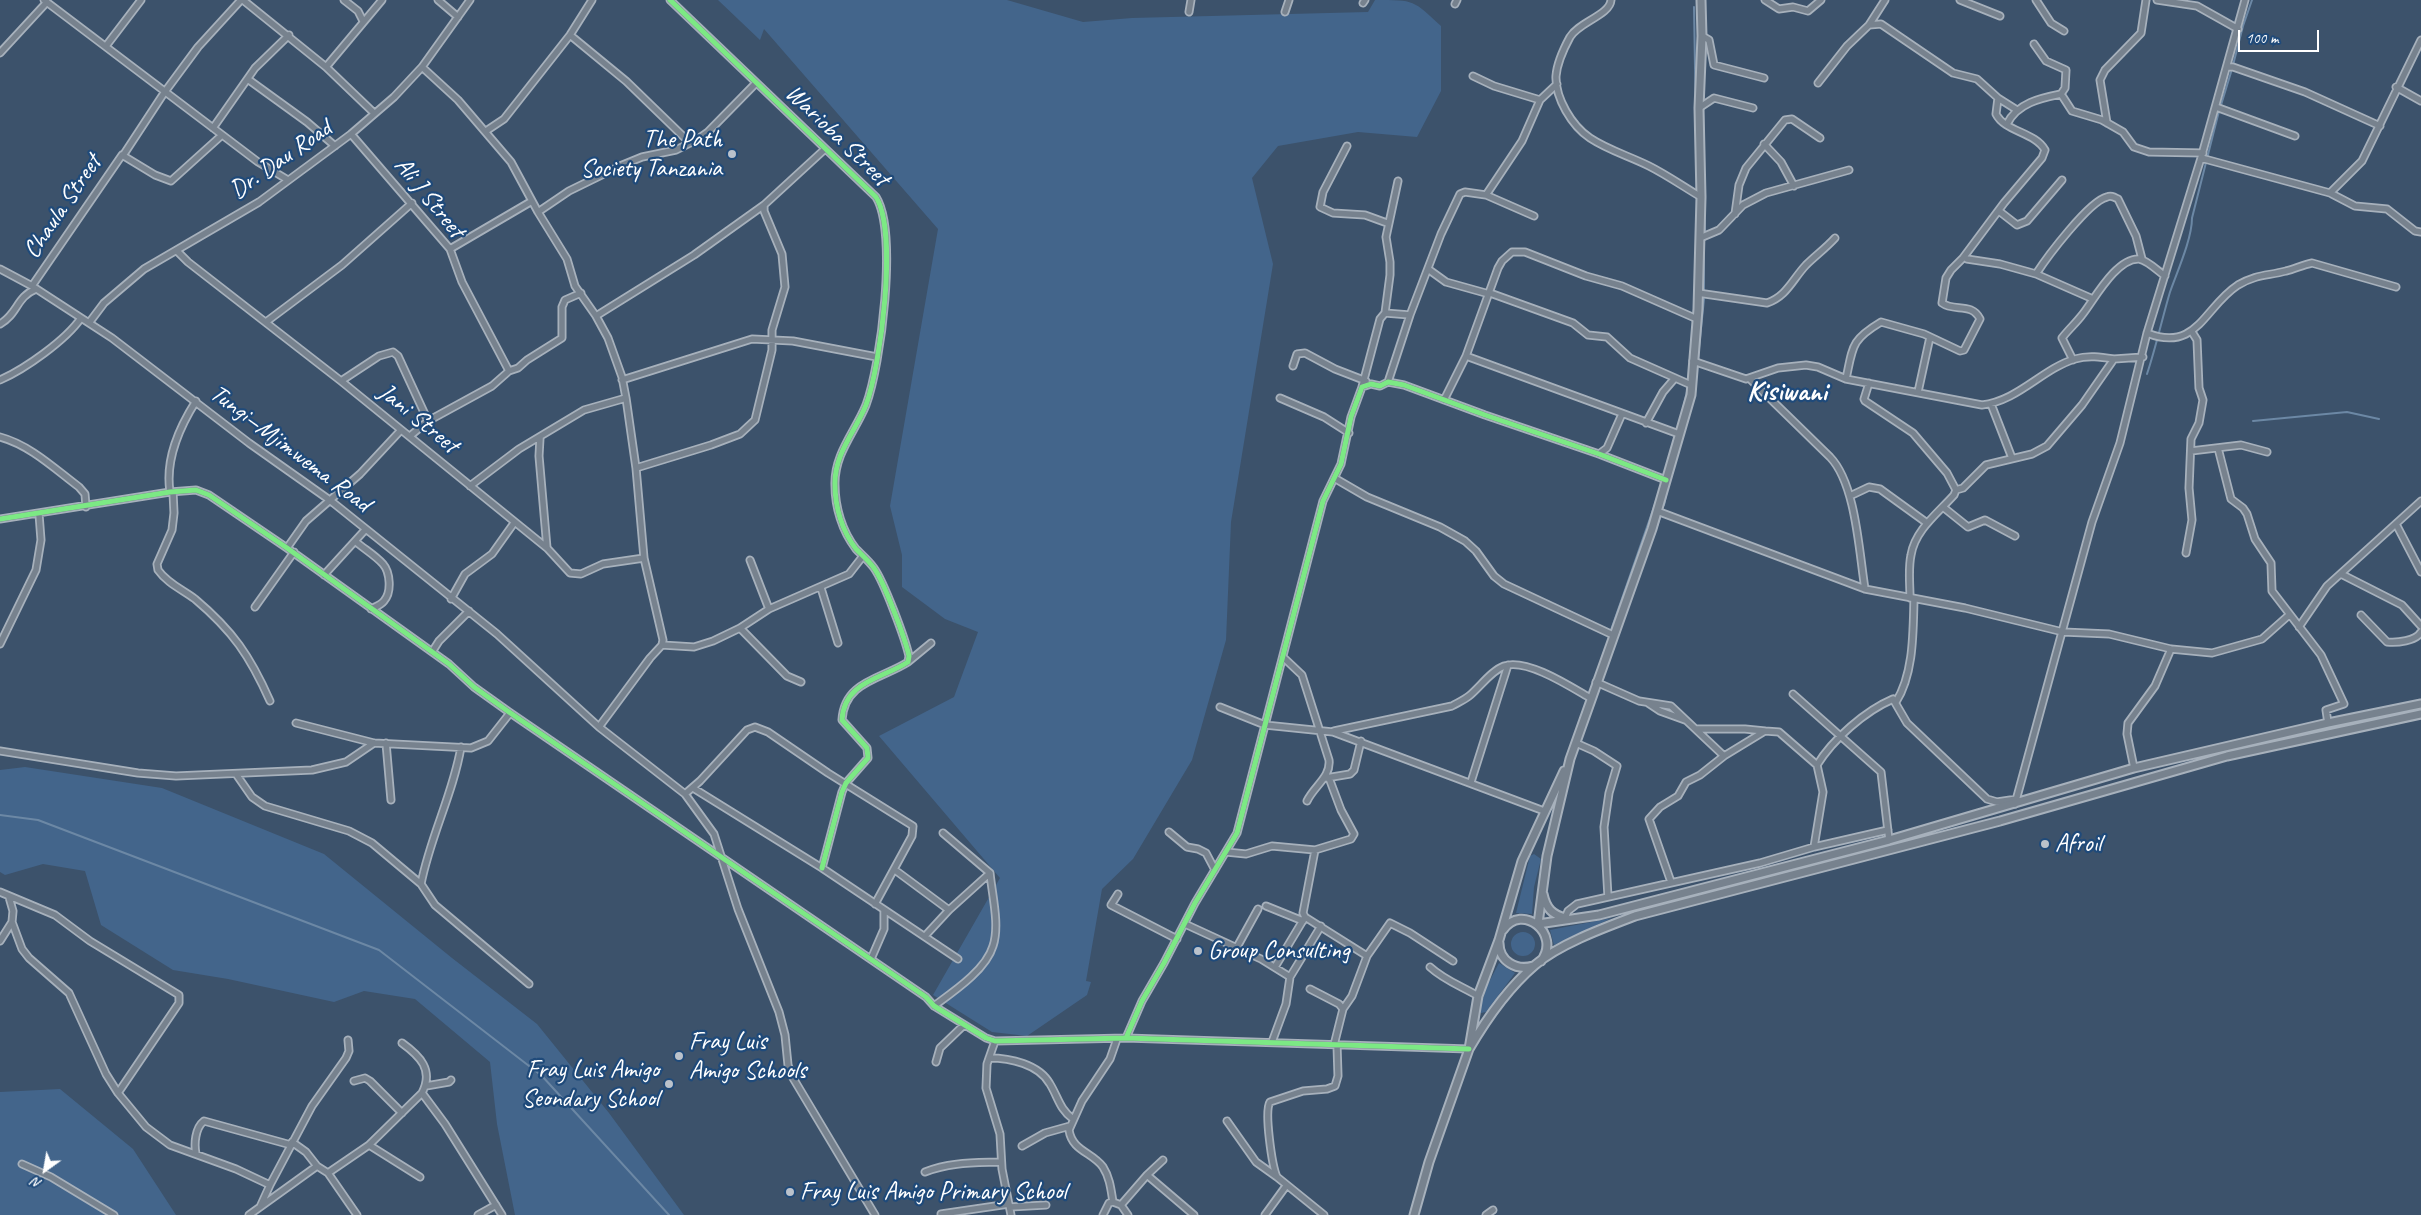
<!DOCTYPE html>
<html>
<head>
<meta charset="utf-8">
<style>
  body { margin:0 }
  #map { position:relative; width:2421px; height:1215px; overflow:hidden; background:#3c526b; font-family:Caveat,sans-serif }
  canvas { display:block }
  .north { position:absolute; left:20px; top:1145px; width:50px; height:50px; -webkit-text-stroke:4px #1f4a7a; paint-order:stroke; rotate:212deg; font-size:14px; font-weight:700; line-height:20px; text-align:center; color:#fff }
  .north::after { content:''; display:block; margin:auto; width:18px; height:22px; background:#fff; clip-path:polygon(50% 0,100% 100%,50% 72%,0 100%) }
  .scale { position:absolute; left:2238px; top:30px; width:81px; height:22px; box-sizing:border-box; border:2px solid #fff; border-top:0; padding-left:6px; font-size:15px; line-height:18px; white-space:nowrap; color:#fff; -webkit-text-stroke:4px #1f4a7a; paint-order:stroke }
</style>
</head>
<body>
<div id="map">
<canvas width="2421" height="1215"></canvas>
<div class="north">N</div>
<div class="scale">100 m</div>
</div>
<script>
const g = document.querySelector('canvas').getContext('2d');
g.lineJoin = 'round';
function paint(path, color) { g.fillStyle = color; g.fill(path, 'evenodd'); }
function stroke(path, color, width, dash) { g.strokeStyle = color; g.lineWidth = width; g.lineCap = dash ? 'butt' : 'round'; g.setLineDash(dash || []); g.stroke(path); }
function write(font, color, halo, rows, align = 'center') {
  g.font = font + ' Caveat,sans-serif'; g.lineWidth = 4.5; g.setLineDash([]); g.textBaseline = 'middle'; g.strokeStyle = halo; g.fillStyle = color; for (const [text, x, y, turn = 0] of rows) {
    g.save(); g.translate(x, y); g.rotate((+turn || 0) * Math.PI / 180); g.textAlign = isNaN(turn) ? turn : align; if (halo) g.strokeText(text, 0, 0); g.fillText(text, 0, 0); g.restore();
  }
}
const green = new Path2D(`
  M 718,0 L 1007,0 L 1083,22 L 1132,18 L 1368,12 L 1375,0 C 1415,0 1413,0 1441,26 L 1441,91 L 1417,137 L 1358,132 L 1278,146 L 1252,178 L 1273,264 L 1231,522 L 1226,640 L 1192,760 L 1133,859 L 1102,889 L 1086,981 L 1091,982 L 1087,995 L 1027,1036 L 992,1032 L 933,995 L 1000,878 L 879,736 L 954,697 L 978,632 L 945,619 L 902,587 L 902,555 L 890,506 L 938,229 L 764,29 L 760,40 Z
  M 25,767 L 162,788 L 324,854 L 452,958 L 537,1024 L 609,1113 L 684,1215 L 515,1215 L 497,1124 L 490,1062 L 415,999 L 364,991 L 334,1002 L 228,979 L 173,970 L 101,925 L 85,871 L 43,864 L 5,875 L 0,872 L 0,770 Z
  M 1534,854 L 1541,859 L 1534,887 L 1532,914 L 1516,913 L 1530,856 Z
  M 1612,918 L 1554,945 L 1550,930 Z
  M1511 944a12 12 0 1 1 24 0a12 12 0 1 1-24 0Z
  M 1499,963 L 1515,973 L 1486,1012 L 1481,1013 L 1479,1010 L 1488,984 Z
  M 60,1089 L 133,1149 L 176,1215 L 0,1215 L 0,1092 Z`);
const stream = new Path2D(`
  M 1694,7 L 1697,188
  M 2233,65 L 2243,26 L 2252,0
  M 1703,103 L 1703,81
  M 1703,109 L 1705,232
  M 1704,290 L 1704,241
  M 1698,358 L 1704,299
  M 2147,374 C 2156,347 2162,319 2170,292 C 2177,272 2192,239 2192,218 L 2218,115 L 2232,69
  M 2253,421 L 2347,412 L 2379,419
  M 1679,426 L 1688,387
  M 1664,474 L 1674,442
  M 1664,505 L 1667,491
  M 1637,581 L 1660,518
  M 1611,630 L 1662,484
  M 0,815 L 38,820 L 379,950 L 542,1076 L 669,1215`);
const minor = new Path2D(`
  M 44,0 L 258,162 L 288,180
  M 243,0 L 326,67 L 374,113
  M 344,0 L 358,11 L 363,21
  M 438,0 L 458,17
  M 670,0 L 876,197 C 898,232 881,365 866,405 C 855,432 834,454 835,485 C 835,507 842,531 856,549 C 862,555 869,561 874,568 C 884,582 905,638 909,656 L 908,662 C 882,679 844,681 842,720 L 867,748 L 868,758 L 846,783 L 842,792 L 822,868
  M 1611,0 C 1610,15 1579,22 1570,37 C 1564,48 1557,63 1556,76 C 1555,98 1572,126 1590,138 C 1608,150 1629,156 1649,166 C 1667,175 1684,187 1701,197
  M 1765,0 L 1779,9 L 1793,7 L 1808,11 L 1821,0
  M 1960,0 L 2000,16
  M 2036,0 L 2051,23 L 2064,31
  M 2157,0 L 2197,6 L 2238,29
  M 1363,3 L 1365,0
  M 1455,4 L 1457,0
  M 1189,12 L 1191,0
  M 1285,12 L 1289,0
  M 570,35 L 626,81 L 690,143
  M 1702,36 L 1709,40 L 1714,65 L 1764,78
  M 106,46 L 141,0
  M 0,53 L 47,2
  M 326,67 L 382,0
  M 422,67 L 458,100 L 511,162 L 538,212 L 567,259 L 575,286 L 596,316 L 608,338 L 622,377 L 626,398 L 636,468 L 644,558 L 663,640 L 662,645
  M 2227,67 L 2233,67 L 2305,92 L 2380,126
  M 1473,76 L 1494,86 L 1540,100
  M 249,80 L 307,122 L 335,146
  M 1818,83 L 1847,46 L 1869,25 L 1885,0
  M 2396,87 L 2421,101
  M 2061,94 L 2072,111 L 2102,120 L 2123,132 L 2134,147 L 2149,152 L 2203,153
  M 1998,98 L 2017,110
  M 2216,107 L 2295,136
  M 1699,108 L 1714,98 L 1753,108
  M 2107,123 L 2100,80 L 2105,70 L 2141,33 L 2146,0
  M 2007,124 C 2017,103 2041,98 2061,94 L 2065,88 L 2066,70 L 2046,61 L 2034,44
  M 213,128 L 255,68 L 289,35
  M 486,131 L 504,119 L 570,35 L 592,0
  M 351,134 L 450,249 L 462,282 L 509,371
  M 1764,144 L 1781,162 L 1794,186
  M 1347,146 L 1323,192 L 1320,207 L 1333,213 L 1365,215 L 1387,223
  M 124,154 L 164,93 L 198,47 L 241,0
  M 2201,158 L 2330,193 L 2355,206 L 2387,209 L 2415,231 L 2421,232
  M 2330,193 L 2362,161 L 2421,40
  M 1486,195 L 1522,141 L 1540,100 L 1557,84
  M 1999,211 L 2017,225 L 2027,221 L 2062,180
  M 538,212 L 569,191 L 620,166 L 642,157 L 676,150 L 698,139 L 708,132 L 756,83
  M 1735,214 L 1739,185 L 1746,168 L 1785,120 L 1792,119 L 1820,138
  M 1700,238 L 1719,230 L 1743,205 L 1766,193 L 1849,170
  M 450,249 L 532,201
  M 177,251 L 188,262 L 341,381 L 547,548 L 570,573 L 581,574 L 603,564 L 644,558
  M 1967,259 L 2000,264 L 2036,274 L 2093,299
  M 0,269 L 32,286 L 112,338 L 249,443 L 331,501 L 497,634 L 599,727 L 685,794 L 714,834 L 738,909 L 779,1012 L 785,1035 L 788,1065 L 793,1078 L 875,1215
  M 1428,269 L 1446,282 L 1489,294
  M 2036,274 C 2047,257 2089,201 2107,197 C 2111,195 2114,197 2118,199 L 2136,236 L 2142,259
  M 32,286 L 122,155 L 155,175 L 171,181 L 222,135
  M 1490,293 L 1573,323 L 1588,335 L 1607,337 L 1630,358 L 1691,385
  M 1698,293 L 1767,303 C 1787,296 1792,280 1806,265 C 1815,256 1826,248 1835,238
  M 1385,313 L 1390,275 L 1390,262 L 1386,237 L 1398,181
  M 596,316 L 694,255 L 764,205 L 825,149
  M 266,322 L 342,265 L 412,203
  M 89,323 L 104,303 L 144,269 L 259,202 L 351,134 L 394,97 L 422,67 L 470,0
  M 0,324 C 18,314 16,297 36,289
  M 2147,333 C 2197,353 2204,307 2238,285 C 2257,274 2267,276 2286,271 C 2295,269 2302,265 2312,263 L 2396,287
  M 1466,356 L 1679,434
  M 2073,360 L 2062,338 C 2068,330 2076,323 2082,315 C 2094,300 2116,258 2139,259 C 2147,260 2158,271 2165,276
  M 1693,361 L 1746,379 L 1778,368 L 1806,365 L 1818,367 L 1846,379 L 1982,405 C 2018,401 2042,369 2075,359 C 2088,355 2101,357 2114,359
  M 1293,366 L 1297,354 L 1305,353 L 1335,369 L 1366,381
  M 1750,379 L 1830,457 C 1856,484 1859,552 1865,589
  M 1846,379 C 1853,346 1851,340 1881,322 L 1924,334 L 1960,351 L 1964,350 L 1980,319 C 1972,302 1954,312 1942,303 L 1946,278 L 1951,270 L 1963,258 L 2004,203 L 2042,158 L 2045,150 C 2035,132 2005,132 1996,114 L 1998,98 L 1977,79 L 1953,73 L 1881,24 L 1869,25
  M 0,380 C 25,369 66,340 81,318
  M 622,380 L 752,339 L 793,341 L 877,357
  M 341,381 L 379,356 L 393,352 L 398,356 L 428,421
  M 1388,382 L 1410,315 L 1441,234 L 1460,194 L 1465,192 L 1486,195 L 1534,216
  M 1869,383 L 1864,399 L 1865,401 L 1913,433 L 1947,473 L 1956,490 L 1954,495 C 1938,513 1915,530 1911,555 C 1908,569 1910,584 1910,598
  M 1362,387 L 1380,319 L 1385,313 L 1410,315
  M 1918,392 L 1930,337
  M 1280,398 L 1324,417 L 1349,433
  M 1444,400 L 1466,356 L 1498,268 L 1502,261 L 1512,252 L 1525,252 L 1586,276 L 1622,286 L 1697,319
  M 1991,404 L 2012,458
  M 1646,423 L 1663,392 L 1675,378
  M 410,436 L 428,421 L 492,386 L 509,371 L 518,368 L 527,360 L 562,338 L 562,307 L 565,300 L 581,293
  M 0,437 C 30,445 55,469 79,487 L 85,494 L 86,507
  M 540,438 L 539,456 L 547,548
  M 2218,448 L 2231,499 L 2243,508 L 2247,514 L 2255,539 L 2271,563 L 2272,591 L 2321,655 L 2344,704 L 2326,710 L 2328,723
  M 2191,451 L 2241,445 L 2267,452
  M 1599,454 L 1607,448 L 1622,414
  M 636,468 L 711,445 L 740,434 L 755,420 L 772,350 L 772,330 L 785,287 L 782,254 L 764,211 L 764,205
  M 1336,479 L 1367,497 L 1440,527 L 1465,541 L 1476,551 L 1494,576 L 1504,584 L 1613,635
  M 470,486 L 519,449 L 584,410 L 626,398
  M 1956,490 L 1963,488 L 1986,465 L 2032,454 L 2047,446 L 2082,405 L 2114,359 L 2143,357
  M 170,492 C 165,459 179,428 196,401
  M 173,492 L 174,513 L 172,530 L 157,564 L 158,570 C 167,583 183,590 195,599 C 233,631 250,656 270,701
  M 1850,496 L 1869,487 L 1880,489 L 1927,523
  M 1943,507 L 1968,527 L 1985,520 L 2015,536
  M 1657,511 L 1865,589 L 1965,608 L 2063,632 L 2109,634 L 2171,649 L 2212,653 L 2262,639 L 2289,615
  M 0,519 L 170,492 L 196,490 L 209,495 L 287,548 L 449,664 L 474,687 L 509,712 L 926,997 L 934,1006 L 986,1038 L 995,1041 L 1126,1038 L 1469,1049
  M 2396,524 L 2421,572
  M 355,541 C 364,549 375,555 383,564 C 390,572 392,592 384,601 C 381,605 375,607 371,609
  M 287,548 L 306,521 L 360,474 L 401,430
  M 2186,553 L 2192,520 L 2189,488 L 2191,439 L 2199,423 L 2203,400 L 2199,388 L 2197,340 L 2192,332
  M 750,560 L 769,609
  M 2341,574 L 2402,605 L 2421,626
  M 324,575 L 365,530
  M 821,588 L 838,643
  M 451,599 L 465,574 L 492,554 L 514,523
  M 255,607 L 294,552
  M 2361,615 L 2387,642 C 2397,643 2416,641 2421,632
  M 2299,627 L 2327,586 L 2421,501
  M 740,628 L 787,676 L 801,682
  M 0,644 L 36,570 L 41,540 L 39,514
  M 432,652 L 439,641 L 469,611
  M 1284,658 L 1302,675 L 1329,760 C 1331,777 1314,786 1307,801
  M 908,662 L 931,643
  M 1596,682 L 1639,701 L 1671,706 L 1724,756
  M 1793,694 L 1881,772 L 1889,840
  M 1896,702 C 1914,673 1913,632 1914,599
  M 1648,703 L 1660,711 L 1685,720
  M 1220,707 L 1265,725 L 1333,732 L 1544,811
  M 296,723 L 374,743 L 471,748 L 488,741 L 510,713
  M 599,727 L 650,658 L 662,645 L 694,647 L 713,641 L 740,628 L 769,609 L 849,574 L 863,556
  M 1696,729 L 1745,729 L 1765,731
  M 1334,731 L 1452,706 C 1457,703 1464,700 1469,696 C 1480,687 1491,671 1504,666 C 1527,658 1571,687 1590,698
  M 386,743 L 391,800
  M 1576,743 L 1594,751 L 1617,766 L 1609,793 L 1604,827 L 1608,897
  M 0,751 L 138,773 L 176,776 L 312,770 L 346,762 L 374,743
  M 2134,768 L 2127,734 L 2128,723 L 2155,686 L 2171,649
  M 236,774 L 252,797 L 265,806 L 349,831 L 372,843 L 421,884 L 435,905 L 529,984
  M 1326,778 L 1350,774 L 1354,770 L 1361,741
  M 1471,782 L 1508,665
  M 693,788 L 822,868 L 958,959
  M 685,794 L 700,781 L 747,730 L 755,727 L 768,732 L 828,773 L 913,826 L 912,836 L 875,904
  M 2015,804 L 2092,522 L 2120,443 L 2147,333 L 2201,158 L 2245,0
  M 1169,832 L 1187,847 L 1198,849 L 1206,853 L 1215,870
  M 1814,847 L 1823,792 L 1817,765 C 1833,739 1865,711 1893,699 L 1907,723 L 1987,799 L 1997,802 L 2017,799
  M 1226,852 L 1246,854 L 1272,846 L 1315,850 L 1351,839 L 1354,834 L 1341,810 L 1329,778
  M 895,870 L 949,910
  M 1671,882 L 1649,819 L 1660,807 L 1678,796 L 1686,782 L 1700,775 L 1724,756 L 1765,731 L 1779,732 L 1817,765
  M 421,884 C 430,837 453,794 461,747
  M 0,892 L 55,915 L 90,941 L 179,995 L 179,1003 L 118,1093
  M 1118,894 L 1111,905 L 1177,939
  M 9,897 L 13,911 L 12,922 L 22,949 L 29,958 L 69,993 L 106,1074 L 118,1093 L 146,1127 L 170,1145 L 236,1169 L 270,1185 L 260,1207
  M 1266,906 L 1303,921
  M 1305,917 L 1367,956 L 1352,996 L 1343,1009
  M 1565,918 L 1568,911 L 1577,904 L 1760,863 L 1814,847 L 1888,830
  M 1185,924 L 1261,959 L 1290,977 L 1286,1004 L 1272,1042
  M 925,936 L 949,910 L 990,873
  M 0,941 L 12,922
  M 1237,947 L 1258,909
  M 1367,956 L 1390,923 L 1410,933 L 1453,961
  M 871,959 L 884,929 L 884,910
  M 1275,967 L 1305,917 L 1303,913 L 1315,850
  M 1430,967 C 1444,980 1461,986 1478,996
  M 1290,977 L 1321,926
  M 1310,989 L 1339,1004 L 1343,1009 L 1334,1045
  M 934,1006 C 953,992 986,970 993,946 C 1000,925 992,895 990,873 L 943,833
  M 1126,1038 L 1142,1001 L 1164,963 L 1195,903 L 1237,833 L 1323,501 L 1341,464 L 1351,417 L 1362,387 L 1371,384 L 1380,386 L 1388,382 L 1404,385 L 1485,415 L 1599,454 L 1666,480
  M 995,1041 L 987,1064 L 986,1088 L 1000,1134 L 1002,1169 L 1011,1215
  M 989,1058 C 1010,1058 1039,1064 1050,1084 C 1058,1097 1060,1110 1073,1119
  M 936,1062 L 940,1048 L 964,1025
  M 354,1081 L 365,1078 L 370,1081 L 402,1113
  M 426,1086 L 449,1082 L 451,1080
  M 422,1093 L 445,1124 L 502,1215
  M 1227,1121 L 1256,1162 L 1277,1177
  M 292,1142 L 306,1152 L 317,1166
  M 369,1145 L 422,1093 C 434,1070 420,1056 402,1043
  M 1022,1146 L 1045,1133 L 1070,1126
  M 196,1154 C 194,1144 195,1128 204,1121 L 291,1145
  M 22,1164 L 51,1177 L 114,1215
  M 925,1172 C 950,1162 974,1163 1001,1162
  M 328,1173 L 369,1145 L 420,1177
  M 1147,1175 L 1194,1215
  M 270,1185 L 312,1106 L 346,1058 L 349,1051 L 348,1040
  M 1113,1202 C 1111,1190 1110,1178 1103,1167 C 1092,1152 1072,1151 1069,1130 L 1082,1101 L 1110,1059 L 1117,1039
  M 1121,1205 L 1147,1175 L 1163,1160
  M 1010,1207 L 1046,1205
  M 941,1214 L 1009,1204
  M 249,1215 L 317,1166 L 328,1173 L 357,1215
  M 478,1215 L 496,1205
  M 1103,1215 L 1109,1203 L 1113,1202 L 1121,1205 L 1128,1215
  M 1265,1215 L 1286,1186
  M 1324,1215 L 1277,1177 C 1272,1166 1264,1111 1270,1102 L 1303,1091 L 1327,1089 L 1335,1086 L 1338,1076 L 1337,1045
  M 1486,1215 L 1493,1210`);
const major = new Path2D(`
  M 1543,894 C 1546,908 1552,915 1566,918
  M 1538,924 L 1547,856 L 1570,759 L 1652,529 L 1691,395 L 1698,309 L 1701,197 L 1699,108 L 1702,36 L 1701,0
  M 1538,924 L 1599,915 L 1889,840 L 2134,768 L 2328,723 L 2421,704
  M 1503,930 C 1522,902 1562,934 1541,961
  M 1499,943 C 1499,961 1516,971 1533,966
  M 1469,1049 C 1487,1018 1508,988 1535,965 C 1559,944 1606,927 1635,916 L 2000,821 L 2227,756 L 2421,714
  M 1414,1215 L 1429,1162 L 1469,1049 L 1478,996 L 1499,940 L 1522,861 L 1564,771`);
const cycleway = new Path2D(`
  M 670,0 L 876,197 C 898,232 881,365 866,405 C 855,432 834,454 835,485 C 835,507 842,531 856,549 C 862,555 869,561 874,568 C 884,582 905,638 909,656 L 908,662 C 882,679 844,681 842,720 L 867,748 L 868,758 L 846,783 L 842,792 L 822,868
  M 0,519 L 170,492 L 196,490 L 209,495 L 287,548 L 449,664 L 474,687 L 509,712 L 926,997 L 934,1006 L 986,1038 L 995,1041 L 1126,1038 L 1469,1049
  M 1126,1038 L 1142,1001 L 1164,963 L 1195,903 L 1237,833 L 1323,501 L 1341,464 L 1351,417 L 1362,387 L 1371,384 L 1380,386 L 1388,382 L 1404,385 L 1485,415 L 1599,454 L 1666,480`);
const markers = [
  [732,154,5,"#bbc2cb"],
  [2045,844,5,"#bbc2cb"],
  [1198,951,5,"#bbc2cb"],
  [679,1056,5,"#bbc2cb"],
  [669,1084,5,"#bbc2cb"],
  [790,1192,5,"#bbc2cb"]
];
const streetNames = [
  ["Warioba Street",837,136,44],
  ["Dr. Dau Road",281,160,-35],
  ["Ali J Street",429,198,51],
  ["Chaula Street",63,207,-56],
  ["Jani Street",418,419,39],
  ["Tungi—Mjimwema Road",290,449,37]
];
const poiNames = [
  ["The Path",722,140,"right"],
  ["Society Tanzania",722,169,"right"],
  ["Afroil",2055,844],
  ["Group Consulting",1208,951],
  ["Fray Luis",689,1042],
  ["Amigo Schools",689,1071],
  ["Fray Luis Amigo",659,1070,"right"],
  ["Seondary School",659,1099,"right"],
  ["Fray Luis Amigo Primary School",800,1192]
];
const quarterNames = [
  ["Kisiwani",1787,393]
];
paint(green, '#43658b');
stroke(stream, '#6c88a5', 2);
stroke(minor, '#a7b1bc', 9);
stroke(major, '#a7b1bc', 11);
stroke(minor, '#77828e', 5.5);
stroke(major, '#77828e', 7);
stroke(cycleway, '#7ce984', 5);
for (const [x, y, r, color] of markers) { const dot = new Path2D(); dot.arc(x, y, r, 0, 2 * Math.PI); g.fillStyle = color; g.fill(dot); stroke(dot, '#1f4a7a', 2); }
write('25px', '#fff', '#1f4a7a', streetNames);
write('25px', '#fff', '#1f4a7a', poiNames, 'left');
write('bold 28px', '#fff', '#1f4a7a', quarterNames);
</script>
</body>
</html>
